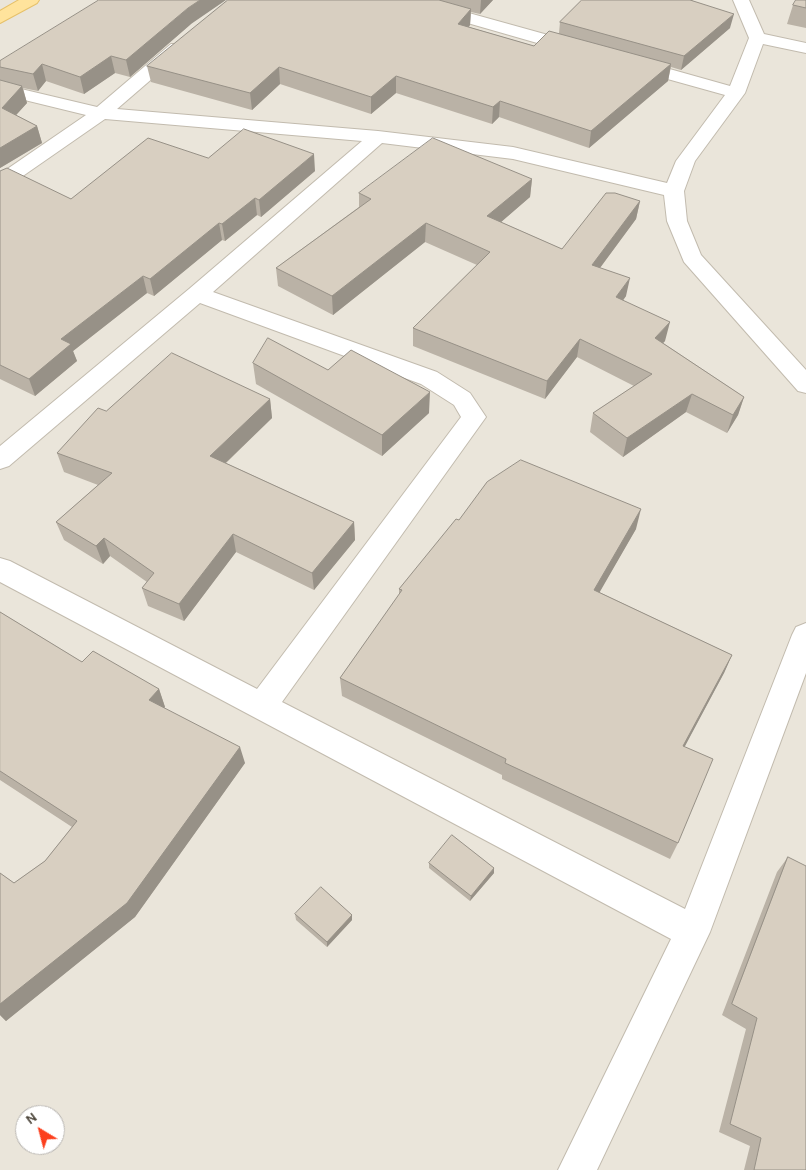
<!DOCTYPE html>
<html>
<head>
<meta charset="utf-8">
<style>
  body { margin:0 }
  #map { position:relative; width:806px; height:1170px; overflow:hidden; background:#f6f3ec; font-family:Karla,sans-serif }
  canvas { display:block }
  .north { position:absolute; left:15px; top:1105px; width:50px; height:50px; box-sizing:border-box; background:#fff; border:1px solid #b7b4b0; border-radius:50%; rotate:323deg; font-size:14px; font-weight:700; line-height:20px; text-align:center; color:#4b4439 }
  .north::after { content:''; display:block; margin:auto; width:18px; height:22px; background:#fc3f1d; clip-path:polygon(50% 0,100% 100%,50% 72%,0 100%) }
</style>
</head>
<body>
<div id="map">
<canvas width="806" height="1170"></canvas>
<div class="north">N</div>
</div>
<script>
const g = document.querySelector('canvas').getContext('2d');
g.lineJoin = 'round';
function paint(path, color) { g.fillStyle = color; g.fill(path, 'evenodd'); }
function stroke(path, color, width, dash) { g.strokeStyle = color; g.lineWidth = width; g.lineCap = dash ? 'butt' : 'round'; g.setLineDash(dash || []); g.stroke(path); }
const residential = new Path2D(`
  M 0,0 L 806,0 L 806,1170 L 0,1170 ZM 25,1115 L 55,1115 L 55,1145 L 25,1145 Z`);
const minor = new Path2D(`
  M 396,0 L 422,0 L 584,45 L 587,49 L 584,53 L 578,54 L 572,53 L 398,3 Z
  M 733,0 L 749,0 L 764,34 L 806,43 L 806,53 L 763,44 L 745,93 L 695,161 L 684,191 L 687,221 L 701,255 L 806,370 L 806,393 L 798,391 L 684,262 L 667,221 L 664,195 L 513,159 L 382,143 L 213,292 L 437,372 L 470,393 L 486,417 L 282,702 L 685,909 L 792,635 L 796,627 L 806,623 L 806,673 L 710,932 L 597,1170 L 558,1170 L 671,939 L 0,582 L 0,558 L 10,561 L 257,689 L 461,417 L 454,405 L 421,384 L 200,303 L 9,466 L 0,469 L 0,446 L 189,289 L 362,141 L 105,119 L 7,187 L 0,189 L 0,174 L 86,115 L 0,94 L 0,84 L 97,107 L 171,44 L 183,44 L 186,48 L 183,52 L 117,109 L 378,131 L 513,147 L 667,183 L 676,161 L 725,95 L 628,68 L 625,64 L 628,60 L 634,59 L 730,86 L 749,38 Z`);
const major = new Path2D(`
  M 19,0 L 39,0 L 37,3 L 0,23 L 0,11 Z`);
const wall = new Path2D(`
  M 228,0 L 493,0 L 480,14 L 471,12 L 470,25 L 469,27 L 534,46 L 559,33 L 560,22 L 582,0 L 692,0 L 730,28 L 681,70 L 671,67 L 668,81 L 589,148 L 499,117 L 492,124 L 396,93 L 371,114 L 280,84 L 252,110 L 151,82 L 147,66 Z
  M 806,0 L 806,28 L 787,24 L 793,5 Z
  M 191,24 L 130,77 L 115,73 L 84,94 L 46,81 L 38,91 L 23,88 L 27,103 L 16,115 L 37,126 L 42,143 L 0,168 L 0,61 Z
  M 208,158 L 315,171 L 261,217 L 257,215 L 225,241 L 222,240 L 154,296 L 147,293 L 73,351 L 77,361 L 35,396 L 0,379 L 0,171 L 71,199 Z
  M 532,179 L 530,197 L 501,222 L 562,249 L 640,201 L 636,219 L 600,268 L 626,296 L 623,300 L 665,341 L 663,343 L 744,397 L 738,415 L 727,433 L 686,412 L 623,457 L 590,432 L 593,413 L 634,386 L 577,357 L 545,399 L 413,346 L 413,328 L 477,265 L 425,242 L 333,315 L 278,286 L 276,268 L 359,207 L 359,193 Z
  M 253,363 L 328,370 L 429,413 L 382,456 L 256,384 Z
  M 270,399 L 272,418 L 226,463 L 354,522 L 355,540 L 314,590 L 236,552 L 184,621 L 148,606 L 142,588 L 147,582 L 110,556 L 103,564 L 64,540 L 56,522 L 98,485 L 64,472 L 57,453 L 106,411 Z
  M 459,520 L 636,529 L 599,592 L 732,655 L 724,673 L 684,747 L 678,843 L 670,859 L 502,779 L 502,775 L 342,696 L 340,678 L 399,595 L 399,589 Z
  M 0,612 L 82,662 L 159,689 L 165,707 L 164,708 L 245,763 L 135,917 L 6,1021 L 0,1015 L 0,873 L 14,883 L 45,861 L 72,827 L 0,780 Z
  M 788,857 L 806,1170 L 744,1170 L 750,1146 L 719,1132 L 746,1029 L 722,1015 L 777,872 Z
  M 429,863 L 494,873 L 470,901 L 429,868 Z
  M 295,914 L 352,920 L 327,947 L 296,920 Z`);
const shadedWall = new Path2D(`
  M 200,0 L 226,0 L 191,24 L 130,77 L 126,60 L 188,8 Z
  M 481,0 L 493,0 L 480,14 Z
  M 471,9 L 470,25 L 457,40 L 458,24 Z
  M 734,14 L 730,28 L 681,70 L 684,56 Z
  M 111,56 L 115,73 L 84,94 L 80,77 Z
  M 42,64 L 46,81 L 38,91 L 33,74 Z
  M 671,64 L 668,81 L 589,148 L 591,131 Z
  M 279,67 L 280,84 L 252,110 L 250,93 Z
  M 396,76 L 396,93 L 371,114 L 371,97 Z
  M 22,86 L 27,103 L 7,125 L 2,108 Z
  M 500,101 L 499,117 L 492,124 L 493,107 Z
  M 37,126 L 42,143 L 0,168 L 0,148 Z
  M 314,154 L 315,171 L 261,217 L 259,200 Z
  M 532,179 L 530,197 L 486,235 L 487,216 Z
  M 255,198 L 257,215 L 225,241 L 222,224 Z
  M 640,201 L 636,219 L 588,284 L 592,265 Z
  M 219,223 L 222,240 L 154,296 L 150,279 Z
  M 426,223 L 425,242 L 333,315 L 332,296 Z
  M 143,276 L 147,293 L 73,351 L 77,361 L 35,396 L 29,379 L 61,339 Z
  M 630,278 L 626,296 L 612,316 L 616,297 Z
  M 670,322 L 665,341 L 650,356 L 655,338 Z
  M 580,339 L 577,357 L 545,399 L 547,381 Z
  M 430,392 L 429,413 L 382,456 L 382,435 Z
  M 692,394 L 686,412 L 623,457 L 627,438 Z
  M 744,397 L 738,415 L 727,433 L 733,415 Z
  M 270,399 L 272,418 L 214,474 L 210,456 Z
  M 641,509 L 636,529 L 590,609 L 594,590 Z
  M 354,522 L 355,540 L 314,590 L 312,573 Z
  M 233,534 L 236,552 L 184,621 L 179,604 Z
  M 104,538 L 110,556 L 103,564 L 96,546 Z
  M 732,655 L 724,673 L 676,763 L 683,746 Z
  M 159,689 L 165,707 L 156,717 L 149,700 Z
  M 240,747 L 245,763 L 135,917 L 6,1021 L 0,1015 L 0,1004 Z
  M 494,868 L 494,873 L 470,901 L 471,896 Z
  M 352,915 L 352,920 L 327,947 L 327,942 Z`);
const building = new Path2D(`
  M 99,0 L 200,0 L 188,8 L 126,60 L 111,56 L 80,77 L 42,64 L 33,74 L 0,67 L 0,61 Z
  M 228,0 L 439,0 L 471,9 L 458,24 L 534,46 L 549,31 L 671,64 L 591,131 L 500,101 L 493,107 L 396,76 L 371,97 L 279,67 L 250,93 L 147,66 Z
  M 582,0 L 690,0 L 734,14 L 684,56 L 560,22 Z
  M 796,0 L 806,0 L 806,8 L 793,5 Z
  M 0,80 L 22,86 L 2,108 L 37,126 L 0,148 Z
  M 244,129 L 314,154 L 259,200 L 255,198 L 222,224 L 219,223 L 150,279 L 143,276 L 61,339 L 71,344 L 29,379 L 0,365 L 0,171 L 7,168 L 71,199 L 148,138 L 208,158 Z
  M 433,138 L 532,179 L 487,216 L 562,249 L 606,193 L 615,193 L 640,201 L 592,265 L 630,278 L 616,297 L 670,322 L 655,338 L 744,397 L 733,415 L 692,394 L 627,438 L 593,413 L 652,374 L 580,339 L 547,381 L 413,328 L 490,252 L 426,223 L 332,296 L 276,268 L 371,199 L 359,193 Z
  M 268,338 L 328,370 L 351,350 L 430,392 L 382,435 L 253,363 Z
  M 172,353 L 270,399 L 210,456 L 354,522 L 312,573 L 233,534 L 179,604 L 142,588 L 154,573 L 104,538 L 96,546 L 56,522 L 112,473 L 57,453 L 98,408 L 106,411 Z
  M 521,460 L 641,509 L 594,590 L 732,655 L 683,746 L 713,759 L 678,843 L 505,763 L 506,759 L 340,678 L 402,590 L 399,589 L 456,519 L 459,520 L 487,482 Z
  M 0,612 L 82,662 L 93,651 L 159,689 L 149,700 L 240,747 L 127,903 L 0,1004 L 0,873 L 14,883 L 45,861 L 77,821 L 0,771 Z
  M 452,835 L 494,868 L 471,896 L 429,863 Z
  M 788,857 L 806,866 L 806,1170 L 754,1170 L 761,1138 L 730,1124 L 757,1018 L 732,1004 Z
  M 321,887 L 352,915 L 327,942 L 295,914 Z`);
paint(residential, '#eae5da');
stroke(minor, '#c2bbae', 2);
stroke(major, '#e6c16a', 2);
paint(minor, '#fff');
paint(major, '#ffe39c');
paint(wall, '#bab2a6');
paint(shadedWall, '#979187');
paint(building, '#d8cfc1');
stroke(building, '#979187', 1);
</script>
</body>
</html>
